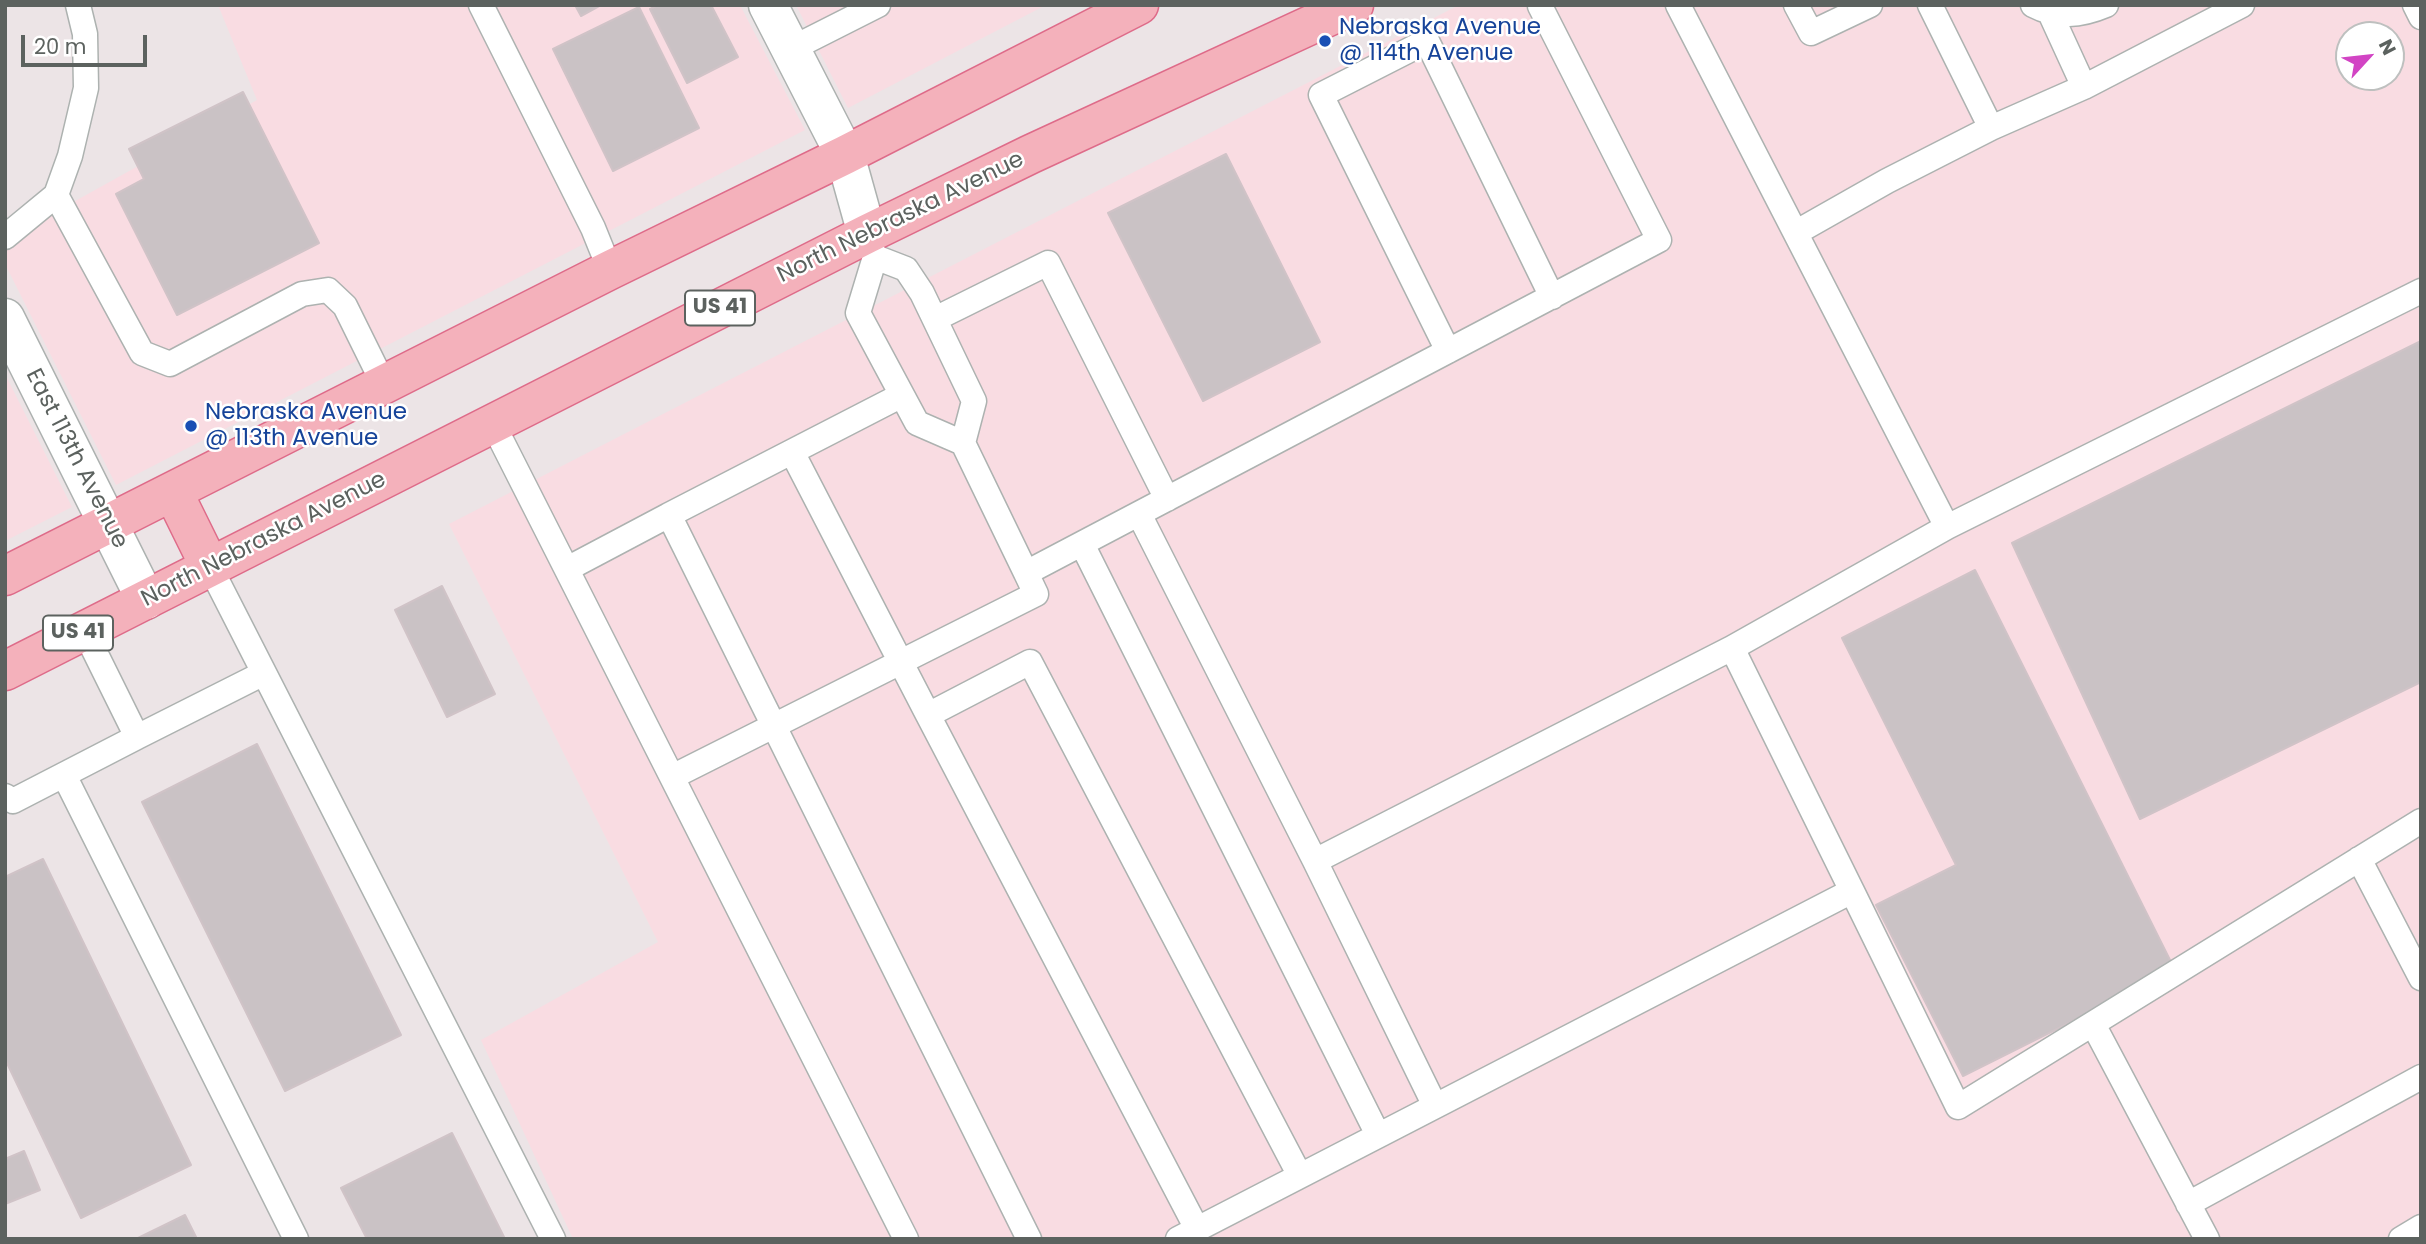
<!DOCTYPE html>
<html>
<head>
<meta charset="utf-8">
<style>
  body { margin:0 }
  #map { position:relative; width:2426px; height:1244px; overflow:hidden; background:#ece4e6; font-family:Poppins,sans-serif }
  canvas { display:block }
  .frame { position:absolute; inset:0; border:7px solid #5c625f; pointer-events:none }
  .north { position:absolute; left:2335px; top:21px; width:70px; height:70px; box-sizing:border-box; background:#fff; border:2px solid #bec0bf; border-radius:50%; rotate:63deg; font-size:19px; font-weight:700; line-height:28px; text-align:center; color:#5c625f }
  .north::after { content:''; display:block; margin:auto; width:24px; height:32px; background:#d244c4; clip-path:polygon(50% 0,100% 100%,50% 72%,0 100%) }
  .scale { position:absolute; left:21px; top:35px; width:126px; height:32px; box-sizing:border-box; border:4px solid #5c625f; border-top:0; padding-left:9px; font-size:21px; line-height:24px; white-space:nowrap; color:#5c625f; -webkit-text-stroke:5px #fff; paint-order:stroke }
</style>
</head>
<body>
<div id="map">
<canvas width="2426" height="1244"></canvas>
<div class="frame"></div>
<div class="north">N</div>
<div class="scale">20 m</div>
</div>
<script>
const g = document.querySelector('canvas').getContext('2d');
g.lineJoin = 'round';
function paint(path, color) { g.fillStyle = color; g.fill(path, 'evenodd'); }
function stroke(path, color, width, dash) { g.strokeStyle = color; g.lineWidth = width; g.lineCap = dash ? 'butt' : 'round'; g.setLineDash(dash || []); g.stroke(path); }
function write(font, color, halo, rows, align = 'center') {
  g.font = font + ' Poppins,sans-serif'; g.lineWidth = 5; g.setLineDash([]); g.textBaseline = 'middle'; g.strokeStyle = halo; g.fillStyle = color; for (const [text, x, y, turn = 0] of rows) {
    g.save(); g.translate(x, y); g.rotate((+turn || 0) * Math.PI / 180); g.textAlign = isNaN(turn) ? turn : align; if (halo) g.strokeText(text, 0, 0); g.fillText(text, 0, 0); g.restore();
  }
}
const commercial = new Path2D(`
  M 218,5 L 740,5 L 805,130 L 116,485 L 5,264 L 5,240 L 257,100 Z
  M 796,5 L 1046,5 L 848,108 Z
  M 1459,5 L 2421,5 L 2421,1239 L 573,1239 L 481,1040 L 658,942 L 449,524 ZM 2349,35 L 2391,35 L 2391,77 L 2349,77 Z
  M 5,374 L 72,507 L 5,541 Z`);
const building = new Path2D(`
  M 575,5 L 601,5 L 581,16 Z
  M 658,5 L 711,5 L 738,57 L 687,83 L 650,9 Z
  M 639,7 L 699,128 L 613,171 L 553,49 Z
  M 243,92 L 319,243 L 177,315 L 116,194 L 144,179 L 129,149 Z
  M 1226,154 L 1320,342 L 1203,401 L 1108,213 Z
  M 2421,341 L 2421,682 L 2140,819 L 2012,543 Z
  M 1975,570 L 2175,970 L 1963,1076 L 1876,905 L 1956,865 L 1842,638 Z
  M 442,586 L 495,694 L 447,717 L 395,610 Z
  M 257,744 L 401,1035 L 285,1091 L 142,802 Z
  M 43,859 L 191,1165 L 81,1218 L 5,1059 L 5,877 Z
  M 452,1133 L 505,1239 L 367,1239 L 341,1188 Z
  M 24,1151 L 40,1190 L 5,1204 L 5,1159 Z
  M 185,1215 L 197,1239 L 136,1239 Z`);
const service = new Path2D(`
  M 481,5 L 593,228 L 610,270
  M 1796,5 L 1811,33 L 1870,5
  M 1930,5 L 1991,128 L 2084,87 L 2242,5
  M 2033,5 C 2058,18 2080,16 2106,5
  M 2415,5 L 2421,17
  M 2051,15 L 2084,87
  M 791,49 L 878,5
  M 56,195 L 142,353 L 170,364 L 302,294 L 328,290 L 345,306 L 384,385
  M 1797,232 L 1887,181 L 1991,128
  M 5,237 L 56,195 L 70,156 L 86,88 L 85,34 L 78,5
  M 870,243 L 875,257 L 858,313 L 917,423 L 963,443
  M 875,257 L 906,269 L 922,293 L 974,401 L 963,443 L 1026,573 L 1659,240 L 1540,6
  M 935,319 L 1048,263 L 1167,499
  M 1448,351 L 1321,95 L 1427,41 L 1552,297
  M 493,424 L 906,1239
  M 792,452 L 928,715
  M 1139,514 L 1315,861 L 1435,1106
  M 669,515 L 902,395
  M 1947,527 L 2421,291
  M 1082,544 L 1378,1135
  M 210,567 L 553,1239
  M 567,569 L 669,515 L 1029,1239
  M 137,737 L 264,673
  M 64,775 L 296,1239
  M 672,777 L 1036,594 L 1026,573
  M 5,796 L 13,801 L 137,737 L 84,630
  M 2359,859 L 2421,978
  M 1315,861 L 1732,648
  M 1852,891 L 1958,1107 L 2421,821
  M 2093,1024 L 2207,1239
  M 2188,1204 L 2421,1077
  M 1197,1229 L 928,715 L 1030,662 L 1300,1176
  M 1178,1239 L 1852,891 L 1732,648 L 1947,527 L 1678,5
  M 2401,1239 L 2421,1227`);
const minor = new Path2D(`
  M 768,5 L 845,155 L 867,234
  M 5,318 L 146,600`);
const primary = new Path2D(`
  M 173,492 L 210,567
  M 5,576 L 610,270 L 845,155 L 1139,5
  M 5,671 L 867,234 L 1031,154 L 1354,5`);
const markers = [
  [1325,41,7,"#1a4fb4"],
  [191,426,7,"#1a4fb4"]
];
const shields = [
  [720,308,70],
  [78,633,70]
];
const shieldNames = [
  ["US 41",720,308],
  ["US 41",78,633]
];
const transitNames = [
  ["Nebraska Avenue",1339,28],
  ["@ 114th Avenue",1339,54],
  ["Nebraska Avenue",205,413],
  ["@ 113th Avenue",205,439]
];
const streetNames = [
  ["North Nebraska Avenue",901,218,-26],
  ["East 113th Avenue",76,459,63],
  ["North Nebraska Avenue",264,540,-27]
];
paint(commercial, '#f9dce2');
paint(building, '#cac2c5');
stroke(building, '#d0c3c7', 2);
stroke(service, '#adb2b0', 27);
stroke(minor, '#adb2b0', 41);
stroke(primary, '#de6b89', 41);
stroke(service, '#fff', 24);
stroke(minor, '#fff', 38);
stroke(primary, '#f4b1bb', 38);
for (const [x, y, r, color] of markers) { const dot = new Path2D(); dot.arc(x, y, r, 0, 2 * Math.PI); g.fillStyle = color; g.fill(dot); stroke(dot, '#fff', 2.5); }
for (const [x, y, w] of shields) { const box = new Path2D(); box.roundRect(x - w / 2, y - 17.5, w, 35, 5); g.fillStyle = '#fff'; g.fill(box); stroke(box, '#5c625f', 2); }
write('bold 21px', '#5c625f', null, shieldNames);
write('23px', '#164399', '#fff', transitNames, 'left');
write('23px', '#5c625f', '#fff', streetNames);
</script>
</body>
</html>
